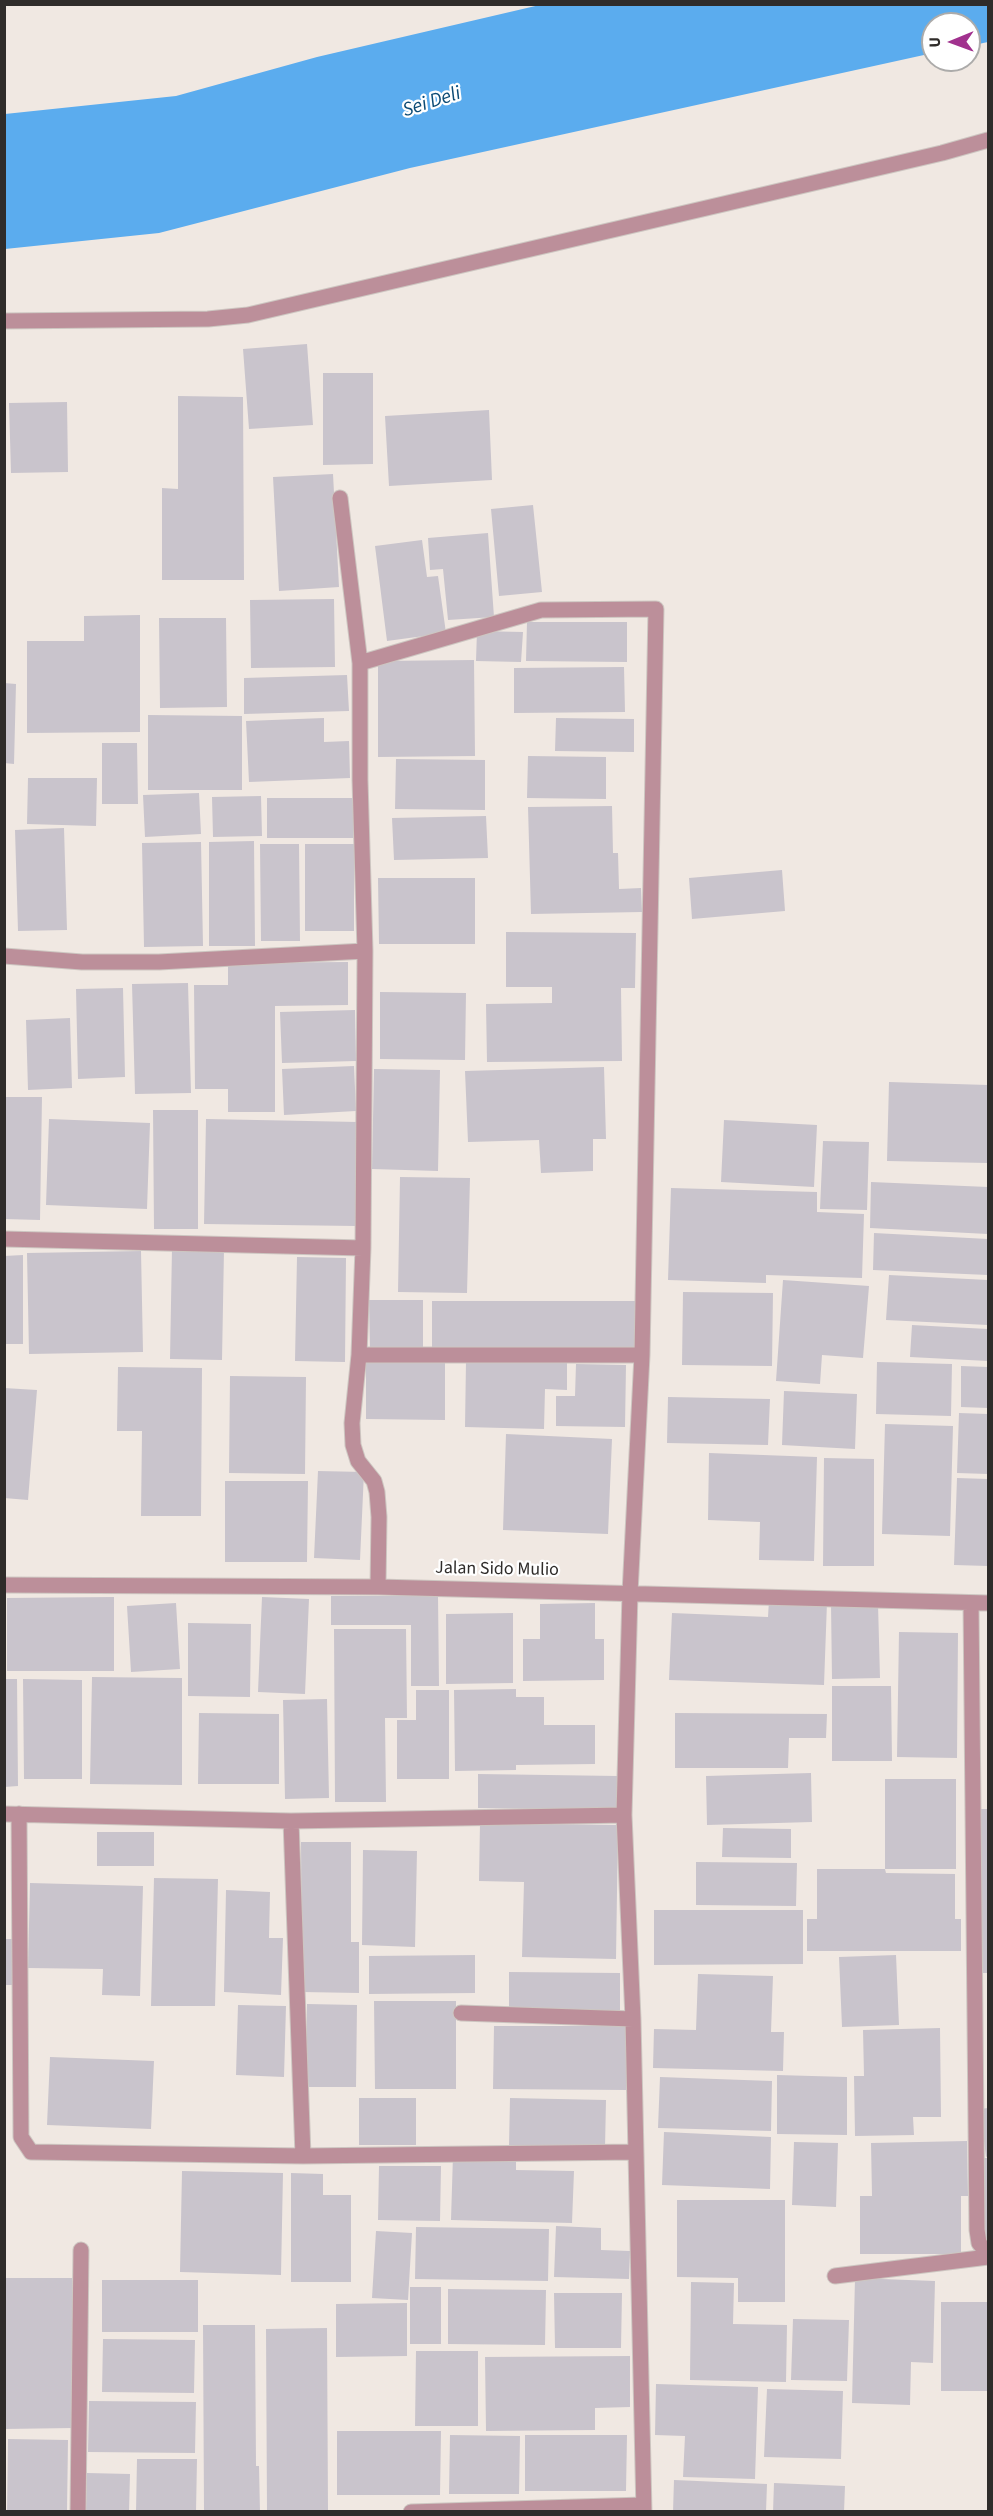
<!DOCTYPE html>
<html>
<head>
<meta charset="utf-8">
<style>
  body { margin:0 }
  #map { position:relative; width:993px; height:2516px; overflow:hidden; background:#f0e8e2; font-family:"Source Sans 3",sans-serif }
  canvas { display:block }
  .frame { position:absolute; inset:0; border:6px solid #2f2c2a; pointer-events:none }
  .north { position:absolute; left:921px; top:12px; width:60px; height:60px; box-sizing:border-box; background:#fff; border:2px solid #acabaa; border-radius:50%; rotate:269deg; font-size:16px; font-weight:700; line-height:24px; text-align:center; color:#2f2c2a }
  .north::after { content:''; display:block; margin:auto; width:21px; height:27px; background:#a1318e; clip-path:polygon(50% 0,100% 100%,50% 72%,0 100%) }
</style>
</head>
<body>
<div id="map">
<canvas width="993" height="2516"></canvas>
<div class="frame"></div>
<div class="north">U</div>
</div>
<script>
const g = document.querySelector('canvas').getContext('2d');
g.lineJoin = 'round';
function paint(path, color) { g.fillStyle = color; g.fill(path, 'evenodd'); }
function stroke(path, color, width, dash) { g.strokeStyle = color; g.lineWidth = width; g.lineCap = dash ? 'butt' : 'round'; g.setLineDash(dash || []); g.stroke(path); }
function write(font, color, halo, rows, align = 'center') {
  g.font = font + ' "Source Sans 3",sans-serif'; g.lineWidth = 4.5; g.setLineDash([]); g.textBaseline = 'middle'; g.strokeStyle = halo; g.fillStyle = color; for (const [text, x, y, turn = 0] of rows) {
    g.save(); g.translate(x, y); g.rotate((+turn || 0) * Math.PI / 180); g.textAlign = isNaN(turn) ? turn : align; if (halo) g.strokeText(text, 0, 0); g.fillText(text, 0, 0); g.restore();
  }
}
const water = new Path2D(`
  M 544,4 L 988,5 L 988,42 L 969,46 L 969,24 L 933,24 L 933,53 L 410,168 L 159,233 L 5,249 L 5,114 L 176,96 L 317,57 Z`);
const building = new Path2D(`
  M 307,344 L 313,425 L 249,429 L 243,349 Z
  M 323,373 L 373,373 L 373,464 L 323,465 Z
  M 178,396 L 243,397 L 244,580 L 162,580 L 162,488 L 178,489 Z
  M 67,402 L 68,472 L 11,473 L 9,403 Z
  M 489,410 L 492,480 L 389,486 L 385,416 Z
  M 333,474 L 339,587 L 279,591 L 273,477 Z
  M 533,505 L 542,592 L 499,596 L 491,509 Z
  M 488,533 L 494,617 L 448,620 L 443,569 L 430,570 L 428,538 Z
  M 422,540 L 427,577 L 438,576 L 446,633 L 387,641 L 375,546 Z
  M 334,599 L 335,667 L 251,668 L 250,600 Z
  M 140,615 L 140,732 L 27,733 L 27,641 L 84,641 L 84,616 Z
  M 159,618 L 226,618 L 227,707 L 160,708 Z
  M 527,622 L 627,622 L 627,662 L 526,661 Z
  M 477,631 L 523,632 L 521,662 L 476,661 Z
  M 474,660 L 475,756 L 378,757 L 378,661 Z
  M 624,667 L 625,712 L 514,713 L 514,668 Z
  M 347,675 L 349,711 L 244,714 L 244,678 Z
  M 4,683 L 16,684 L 14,764 L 4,763 Z
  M 148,715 L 242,716 L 242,790 L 148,790 Z
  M 324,718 L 324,742 L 349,741 L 350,778 L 249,782 L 246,721 Z
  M 556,718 L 634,719 L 634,752 L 555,751 Z
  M 102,743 L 137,743 L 138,804 L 102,804 Z
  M 528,756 L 606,757 L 606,799 L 527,798 Z
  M 396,759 L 485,760 L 485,810 L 395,809 Z
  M 28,778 L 97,778 L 96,826 L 27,824 Z
  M 199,793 L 201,834 L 145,837 L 143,795 Z
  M 261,796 L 262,836 L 213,837 L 212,797 Z
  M 267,798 L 353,798 L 353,838 L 267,838 Z
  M 612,806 L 613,853 L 618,853 L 619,889 L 641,888 L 642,912 L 531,914 L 528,807 Z
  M 486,816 L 488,858 L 394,860 L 392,818 Z
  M 64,828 L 67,930 L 18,931 L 15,830 Z
  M 254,841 L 255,946 L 209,946 L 209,842 Z
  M 201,842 L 203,946 L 144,947 L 142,843 Z
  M 260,844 L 299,844 L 300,941 L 261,941 Z
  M 305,844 L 354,844 L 354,931 L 305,931 Z
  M 782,870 L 785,911 L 692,919 L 689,878 Z
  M 378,878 L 475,878 L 475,944 L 379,944 Z
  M 506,932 L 636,933 L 635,988 L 621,988 L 622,1061 L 487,1062 L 486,1004 L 552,1003 L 552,987 L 506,987 Z
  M 348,962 L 348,1005 L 275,1006 L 275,1112 L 228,1112 L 228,1089 L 195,1089 L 194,985 L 228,985 L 228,963 Z
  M 188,983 L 191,1093 L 135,1094 L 132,984 Z
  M 123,988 L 125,1077 L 78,1079 L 76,989 Z
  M 380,992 L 466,993 L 465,1060 L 380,1059 Z
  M 355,1010 L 356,1061 L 282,1063 L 280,1012 Z
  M 70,1018 L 72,1088 L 28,1090 L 26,1020 Z
  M 354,1066 L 356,1111 L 284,1115 L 282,1069 Z
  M 604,1067 L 606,1139 L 593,1139 L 593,1171 L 541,1173 L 539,1140 L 468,1142 L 465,1071 Z
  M 374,1069 L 440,1070 L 438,1171 L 372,1169 Z
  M 889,1082 L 988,1085 L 988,1163 L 887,1161 Z
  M 4,1097 L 42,1097 L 40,1220 L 4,1219 Z
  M 153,1110 L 198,1110 L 198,1229 L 154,1229 Z
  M 49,1119 L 150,1123 L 147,1209 L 46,1205 Z
  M 206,1119 L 358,1122 L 356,1226 L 204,1224 Z
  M 724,1120 L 817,1125 L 814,1187 L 721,1182 Z
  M 823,1141 L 869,1142 L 867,1210 L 820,1209 Z
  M 400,1177 L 470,1178 L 467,1293 L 398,1292 Z
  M 871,1182 L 988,1187 L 988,1234 L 870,1228 Z
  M 671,1188 L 817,1192 L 817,1212 L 864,1214 L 862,1278 L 766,1275 L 766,1283 L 668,1280 Z
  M 874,1233 L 988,1239 L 988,1275 L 873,1270 Z
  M 172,1248 L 224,1249 L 222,1360 L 170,1359 Z
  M 141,1251 L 143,1352 L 29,1354 L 27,1253 Z
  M 23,1255 L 23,1344 L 4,1344 L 4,1256 Z
  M 297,1257 L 346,1258 L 345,1362 L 295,1361 Z
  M 889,1275 L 988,1280 L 988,1325 L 886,1320 Z
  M 783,1280 L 869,1286 L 863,1358 L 822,1355 L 820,1384 L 776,1381 Z
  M 683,1292 L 773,1293 L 772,1366 L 682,1365 Z
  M 369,1300 L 423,1300 L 423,1350 L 370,1350 Z
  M 432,1301 L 636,1301 L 635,1351 L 432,1351 Z
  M 912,1325 L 988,1329 L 988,1361 L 910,1357 Z
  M 466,1361 L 567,1363 L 567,1390 L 545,1389 L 544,1429 L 465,1427 Z
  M 877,1362 L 952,1364 L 951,1416 L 876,1414 Z
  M 366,1363 L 445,1363 L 445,1420 L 366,1419 Z
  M 576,1364 L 626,1365 L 625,1427 L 556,1426 L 556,1396 L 575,1396 Z
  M 961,1366 L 988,1367 L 988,1408 L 961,1407 Z
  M 118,1367 L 202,1368 L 201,1516 L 141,1516 L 142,1431 L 117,1431 Z
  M 230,1376 L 306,1377 L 305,1474 L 229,1473 Z
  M 4,1388 L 37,1390 L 28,1500 L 4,1498 Z
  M 784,1391 L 857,1394 L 855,1449 L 782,1445 Z
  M 668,1397 L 770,1399 L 768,1445 L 667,1443 Z
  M 959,1413 L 988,1414 L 988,1474 L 957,1473 Z
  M 885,1424 L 953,1426 L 950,1536 L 882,1534 Z
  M 506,1434 L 612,1439 L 608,1534 L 503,1530 Z
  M 709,1453 L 817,1457 L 814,1561 L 759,1560 L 760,1522 L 708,1520 Z
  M 824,1458 L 874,1459 L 874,1566 L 823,1566 Z
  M 318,1471 L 364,1472 L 360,1560 L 314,1558 Z
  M 957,1478 L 988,1479 L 988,1566 L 954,1565 Z
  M 225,1481 L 308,1481 L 307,1562 L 225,1562 Z
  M 331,1596 L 438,1596 L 439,1686 L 411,1686 L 411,1625 L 331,1625 Z
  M 114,1597 L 114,1671 L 7,1671 L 7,1598 Z
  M 262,1597 L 309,1599 L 305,1694 L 258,1692 Z
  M 769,1600 L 827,1602 L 824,1685 L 669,1680 L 672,1613 L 768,1617 Z
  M 176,1603 L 180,1669 L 131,1672 L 127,1606 Z
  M 595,1603 L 595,1639 L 604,1639 L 604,1680 L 523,1681 L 523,1639 L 540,1639 L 540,1604 Z
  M 831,1604 L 878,1604 L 880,1678 L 832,1679 Z
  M 513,1613 L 513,1683 L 446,1684 L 446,1614 Z
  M 188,1623 L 251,1624 L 250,1697 L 188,1696 Z
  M 334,1629 L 406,1629 L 407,1718 L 385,1718 L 386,1802 L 335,1802 Z
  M 899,1632 L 958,1633 L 957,1758 L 897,1757 Z
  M 92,1677 L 182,1678 L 182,1785 L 90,1784 Z
  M 4,1679 L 17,1679 L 18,1786 L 4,1787 Z
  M 23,1679 L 82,1680 L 82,1779 L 24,1779 Z
  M 832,1686 L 891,1686 L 892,1761 L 832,1761 Z
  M 516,1689 L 516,1697 L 544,1697 L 544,1725 L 595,1725 L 595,1764 L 516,1765 L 516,1770 L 455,1771 L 454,1690 Z
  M 416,1690 L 449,1690 L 449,1779 L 397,1779 L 397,1720 L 416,1720 Z
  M 327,1699 L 329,1798 L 285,1799 L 283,1700 Z
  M 199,1713 L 279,1714 L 279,1784 L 198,1784 Z
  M 675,1713 L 827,1714 L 826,1738 L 789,1738 L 788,1768 L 675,1768 Z
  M 811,1773 L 812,1822 L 707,1825 L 706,1776 Z
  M 478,1774 L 618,1776 L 617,1810 L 478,1808 Z
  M 885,1779 L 956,1779 L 956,1869 L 885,1869 L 886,1873 L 955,1874 L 955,1919 L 961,1919 L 961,1951 L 807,1951 L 807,1919 L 817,1919 L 817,1869 L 885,1869 Z
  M 979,1809 L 988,1809 L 988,1973 L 981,1973 Z
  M 480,1823 L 618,1825 L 616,1959 L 522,1957 L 524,1882 L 479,1881 Z
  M 723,1828 L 791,1829 L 791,1858 L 722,1857 Z
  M 97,1832 L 154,1832 L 154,1866 L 97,1866 Z
  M 301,1842 L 351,1842 L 351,1942 L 359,1942 L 359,1993 L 302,1992 Z
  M 363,1850 L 417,1851 L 415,1947 L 362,1945 Z
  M 696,1862 L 797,1863 L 796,1906 L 696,1905 Z
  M 154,1878 L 218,1879 L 215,2006 L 151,2006 Z
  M 30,1883 L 143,1886 L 140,1996 L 102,1995 L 103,1969 L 28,1968 Z
  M 226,1890 L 270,1892 L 269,1938 L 283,1938 L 281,1995 L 224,1992 Z
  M 654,1910 L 803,1910 L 803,1964 L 654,1965 Z
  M 4,1939 L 14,1939 L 14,1985 L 4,1985 Z
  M 475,1955 L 475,1993 L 369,1994 L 369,1956 Z
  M 896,1955 L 899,2025 L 842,2027 L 839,1957 Z
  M 509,1972 L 620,1973 L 620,2012 L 509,2011 Z
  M 698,1974 L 773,1976 L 771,2032 L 784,2032 L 783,2071 L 653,2068 L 654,2029 L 696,2030 Z
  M 374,2001 L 456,2001 L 456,2089 L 375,2089 Z
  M 307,2004 L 357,2005 L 356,2087 L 307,2087 Z
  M 238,2005 L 286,2006 L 284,2077 L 236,2075 Z
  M 494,2026 L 626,2026 L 626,2090 L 493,2089 Z
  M 940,2028 L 941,2117 L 913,2117 L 914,2135 L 855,2136 L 854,2076 L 864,2076 L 863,2030 Z
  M 50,2057 L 154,2061 L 151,2129 L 47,2125 Z
  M 777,2075 L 847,2077 L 847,2135 L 777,2134 Z
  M 660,2077 L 772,2081 L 771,2131 L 658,2128 Z
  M 359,2098 L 416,2098 L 416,2145 L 359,2145 Z
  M 510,2098 L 606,2100 L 605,2148 L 509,2146 Z
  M 988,2108 L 988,2156 L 986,2157 L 980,2109 Z
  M 664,2132 L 771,2137 L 770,2189 L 662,2185 Z
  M 967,2141 L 968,2196 L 961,2196 L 961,2254 L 860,2254 L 860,2196 L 872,2196 L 871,2143 Z
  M 794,2142 L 838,2143 L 836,2207 L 792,2205 Z
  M 453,2155 L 516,2156 L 516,2170 L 574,2171 L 572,2223 L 451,2220 Z
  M 982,2158 L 988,2158 L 988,2244 L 983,2244 Z
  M 379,2166 L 441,2166 L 440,2221 L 378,2220 Z
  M 182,2171 L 283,2173 L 281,2275 L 180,2272 Z
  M 291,2173 L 323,2174 L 323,2195 L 351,2195 L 351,2282 L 291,2282 Z
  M 677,2200 L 785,2200 L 785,2302 L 738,2302 L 738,2278 L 677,2277 Z
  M 556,2226 L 601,2228 L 601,2250 L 630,2251 L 629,2279 L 554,2277 Z
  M 416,2227 L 549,2229 L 548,2281 L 415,2279 Z
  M 376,2231 L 412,2233 L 408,2300 L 372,2298 Z
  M 4,2278 L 72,2278 L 73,2428 L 4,2429 Z
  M 855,2278 L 935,2281 L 933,2363 L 911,2362 L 910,2405 L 852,2403 Z
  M 102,2280 L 198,2280 L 198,2332 L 102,2332 Z
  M 691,2282 L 734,2283 L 733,2324 L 787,2325 L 786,2382 L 690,2380 Z
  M 410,2287 L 441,2287 L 441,2344 L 410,2344 Z
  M 448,2289 L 546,2290 L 545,2345 L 448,2344 Z
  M 554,2293 L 622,2293 L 621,2348 L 555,2348 Z
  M 941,2302 L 988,2302 L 988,2391 L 941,2391 Z
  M 407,2303 L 407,2356 L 336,2357 L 336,2304 Z
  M 793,2319 L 849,2320 L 847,2381 L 791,2380 Z
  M 203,2325 L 255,2325 L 256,2466 L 259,2466 L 260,2512 L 204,2512 Z
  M 327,2328 L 328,2512 L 267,2512 L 266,2329 Z
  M 103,2339 L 195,2340 L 194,2393 L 102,2392 Z
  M 416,2351 L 478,2351 L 478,2426 L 415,2426 Z
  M 630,2356 L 630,2407 L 595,2408 L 595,2430 L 486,2431 L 485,2357 Z
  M 656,2384 L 758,2387 L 755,2479 L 683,2477 L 685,2436 L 655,2435 Z
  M 767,2389 L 843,2391 L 841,2459 L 764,2457 Z
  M 89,2401 L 196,2402 L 195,2453 L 88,2452 Z
  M 337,2431 L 441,2431 L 440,2495 L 337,2495 Z
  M 450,2435 L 520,2436 L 519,2494 L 449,2494 Z
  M 525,2435 L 627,2435 L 626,2491 L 525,2491 Z
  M 8,2439 L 68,2440 L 67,2512 L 7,2512 Z
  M 137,2459 L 197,2459 L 196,2512 L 136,2512 Z
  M 87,2473 L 130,2474 L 129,2512 L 86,2512 Z
  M 674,2480 L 767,2484 L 766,2512 L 673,2512 Z
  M 774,2483 L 845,2486 L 844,2512 L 773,2512 Z`);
const minor = new Path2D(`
  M 4,321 L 208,319 L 248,315 L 942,153 L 988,140
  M 340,498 L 360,663
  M 4,956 L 82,962 L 159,962 L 365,951
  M 4,1239 L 363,1248
  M 359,1355 L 642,1355
  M 4,1585 L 378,1587 L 988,1603
  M 378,1587 L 379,1517 L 377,1492 L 374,1481 L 358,1461 L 353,1445 L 352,1423 L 359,1355 L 363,1248 L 365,951 L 360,780 L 360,663 L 541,610 L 656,609 L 642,1355 L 630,1593 L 624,1815 L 633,2019 L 644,2512
  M 971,1603 L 977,2230 L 979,2243 L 988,2254
  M 4,1814 L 291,1821 L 624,1815
  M 19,1814 L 21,2137 L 31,2152 L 303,2156 L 635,2152
  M 291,1821 L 303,2156
  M 461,2013 L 633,2019
  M 835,2276 L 988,2257
  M 78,2512 L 81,2250
  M 411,2512 L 643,2505`);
const streetNames = [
  ["Jalan Sido Mulio",497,1570,1]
];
const waterNames = [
  ["Sei Deli",432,103,-18]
];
paint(water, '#5bacee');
paint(building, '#c9c4cc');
stroke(minor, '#cdc6c1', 17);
stroke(minor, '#bc8f9a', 15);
write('18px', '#2f2c2a', '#fff', streetNames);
write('italic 20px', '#0c4b75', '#fff', waterNames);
</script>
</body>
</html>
